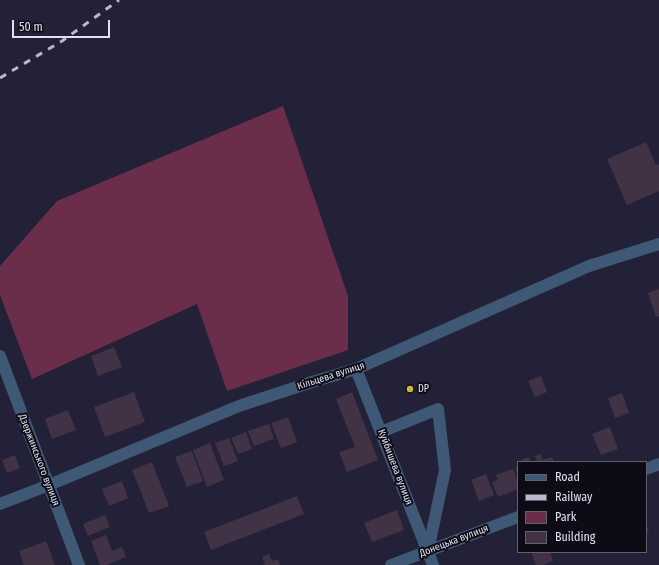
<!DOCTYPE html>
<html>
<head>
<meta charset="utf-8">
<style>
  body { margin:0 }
  #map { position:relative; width:659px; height:565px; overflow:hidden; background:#222137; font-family:"Fira Sans Condensed",sans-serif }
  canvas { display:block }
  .legend { position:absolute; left:517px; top:461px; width:130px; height:92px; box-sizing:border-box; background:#0d0c16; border:1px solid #61616d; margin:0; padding:5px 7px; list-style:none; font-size:12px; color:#e0e0f0 }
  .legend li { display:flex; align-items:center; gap:8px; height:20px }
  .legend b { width:20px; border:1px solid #61616d }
  .scale { position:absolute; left:12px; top:20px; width:98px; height:18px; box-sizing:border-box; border:2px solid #e0e0f0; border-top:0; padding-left:5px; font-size:12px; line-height:14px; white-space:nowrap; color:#e0e0f0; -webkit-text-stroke:3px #0d0c16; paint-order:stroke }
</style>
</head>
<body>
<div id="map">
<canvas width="659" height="565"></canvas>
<ul class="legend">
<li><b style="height:5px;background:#3e5875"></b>Road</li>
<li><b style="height:5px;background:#b9b9ca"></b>Railway</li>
<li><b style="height:11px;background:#6a2e4a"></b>Park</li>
<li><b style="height:11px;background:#423246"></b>Building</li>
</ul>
<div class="scale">50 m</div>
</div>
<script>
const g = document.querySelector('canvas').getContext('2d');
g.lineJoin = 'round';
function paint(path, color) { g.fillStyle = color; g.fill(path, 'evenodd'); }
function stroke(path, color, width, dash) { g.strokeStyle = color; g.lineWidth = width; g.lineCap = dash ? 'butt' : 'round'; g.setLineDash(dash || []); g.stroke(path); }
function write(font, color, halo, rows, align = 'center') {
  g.font = font + ' "Fira Sans Condensed",sans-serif'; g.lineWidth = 4; g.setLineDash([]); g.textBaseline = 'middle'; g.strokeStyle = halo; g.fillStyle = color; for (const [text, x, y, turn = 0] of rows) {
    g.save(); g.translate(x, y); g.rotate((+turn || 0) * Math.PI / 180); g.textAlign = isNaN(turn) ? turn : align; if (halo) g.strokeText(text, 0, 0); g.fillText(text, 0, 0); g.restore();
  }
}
const green = new Path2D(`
  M 283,106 L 348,296 L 348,350 L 227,391 L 197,304 L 32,379 L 0,295 L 0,266 L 57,201 Z`);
const building = new Path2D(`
  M 646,142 L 656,165 L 659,164 L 659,191 L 627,205 L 607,159 Z
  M 659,289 L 659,316 L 656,317 L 648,293 Z
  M 114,347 L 122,367 L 98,376 L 91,356 Z
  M 541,376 L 547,392 L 535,397 L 528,381 Z
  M 134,392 L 145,422 L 105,437 L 94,407 Z
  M 352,392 L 378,460 L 347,472 L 339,452 L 355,447 L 336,399 Z
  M 622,393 L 629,413 L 615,418 L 608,398 Z
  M 68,410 L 76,430 L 52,439 L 45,419 Z
  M 288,417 L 297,442 L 281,448 L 271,423 Z
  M 269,424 L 274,439 L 254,446 L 248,431 Z
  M 610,427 L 618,449 L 601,455 L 592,434 Z
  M 246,432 L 252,449 L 238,454 L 231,438 Z
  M 229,438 L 238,461 L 224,466 L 215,443 Z
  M 210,443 L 224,480 L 207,487 L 193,450 Z
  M 192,451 L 203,481 L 187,487 L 175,457 Z
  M 541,454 L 543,460 L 552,457 L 555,462 L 537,462 L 535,456 Z
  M 15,455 L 20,468 L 7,473 L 2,460 Z
  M 529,457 L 531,462 L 522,462 L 521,460 Z
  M 152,462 L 169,506 L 149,513 L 132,470 Z
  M 518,467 L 518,476 L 515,468 Z
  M 513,469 L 518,482 L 518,489 L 498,497 L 492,482 L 498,480 L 496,475 Z
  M 486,474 L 494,495 L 479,501 L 471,480 Z
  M 122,481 L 128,498 L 109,506 L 102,489 Z
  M 297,496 L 304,514 L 211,550 L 204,532 Z
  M 397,510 L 404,530 L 372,542 L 364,523 Z
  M 105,515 L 110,527 L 88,536 L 83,524 Z
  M 646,524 L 649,532 L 646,534 Z
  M 106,535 L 112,551 L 122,547 L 126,557 L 107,565 L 100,565 L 91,541 Z
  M 46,541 L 55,565 L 24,565 L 19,551 Z
  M 531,552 L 550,552 L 553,561 L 543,565 L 536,565 Z
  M 269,554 L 272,561 L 278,559 L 280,565 L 262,565 L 265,564 L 262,557 Z`);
const minor = new Path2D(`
  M 0,356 L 79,565
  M 356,369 L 433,565
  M 381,432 L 438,409 L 445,470 L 428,551
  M 646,469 L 659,464
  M 0,504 L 49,485 L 239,406 L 312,382 L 356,369 L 589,266 L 659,244
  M 391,565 L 518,517`);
const rail = new Path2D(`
  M 0,78 L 62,41 L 119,0`);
const markers = [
  [410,389,4,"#d5b534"]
];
const streetNames = [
  ["Кільцева вулиця",331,376,-18],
  ["Дзержинського вулиця",39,460,69],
  ["Куйбишева вулиця",395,467,69],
  ["Донецька вулиця",454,541,-21]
];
const poiNames = [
  ["DP",418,389]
];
paint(green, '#6a2e4a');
paint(building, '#423246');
stroke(minor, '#3e5875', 12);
stroke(rail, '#b9b9ca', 3, [7, 7]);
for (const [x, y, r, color] of markers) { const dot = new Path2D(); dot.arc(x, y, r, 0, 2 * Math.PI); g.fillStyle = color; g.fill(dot); stroke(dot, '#0d0c16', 1.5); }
write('10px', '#e0e0f0', '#0d0c16', streetNames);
write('10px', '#e0e0f0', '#0d0c16', poiNames, 'left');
</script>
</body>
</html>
